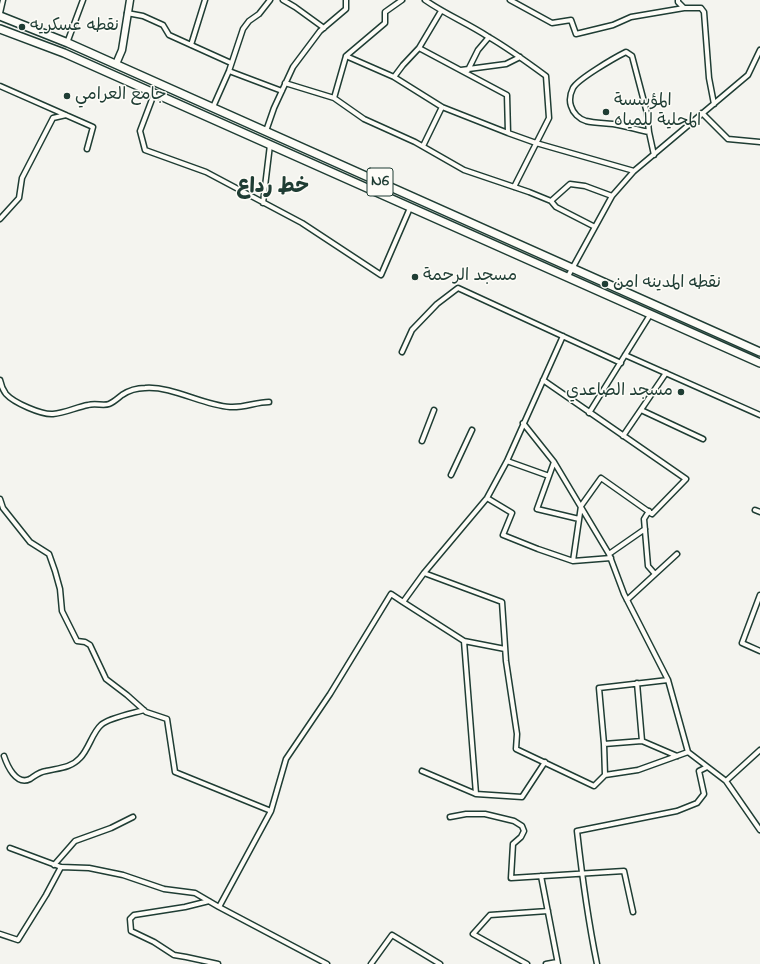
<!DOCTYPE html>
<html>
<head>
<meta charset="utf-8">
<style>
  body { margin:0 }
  canvas { display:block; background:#f4f4ef }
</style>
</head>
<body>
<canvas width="760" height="964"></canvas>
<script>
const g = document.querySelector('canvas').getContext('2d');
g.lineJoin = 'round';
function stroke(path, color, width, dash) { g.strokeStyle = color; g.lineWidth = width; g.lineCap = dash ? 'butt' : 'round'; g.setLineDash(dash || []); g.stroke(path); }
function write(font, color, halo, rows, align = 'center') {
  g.font = font + ' "Indie Flower","Playpen Sans Arabic",sans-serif'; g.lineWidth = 3; g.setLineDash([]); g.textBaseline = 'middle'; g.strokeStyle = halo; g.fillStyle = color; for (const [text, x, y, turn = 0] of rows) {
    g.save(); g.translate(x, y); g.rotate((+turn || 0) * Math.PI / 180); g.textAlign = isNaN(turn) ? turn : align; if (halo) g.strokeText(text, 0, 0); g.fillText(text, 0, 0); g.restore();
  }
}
const street = new Path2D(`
  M 283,0 L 295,7 L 324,28
  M 425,0 C 445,14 467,23 487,36 C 508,48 527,62 546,76 L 549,118 L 514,187
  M 510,0 L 552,23 L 571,20 L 576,34 L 613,25 L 631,17 L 684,8
  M 678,0 L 678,2 L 684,8 L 701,8 L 704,12 L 709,78 L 714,104
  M 0,13 L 3,0
  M 127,13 L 143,16 L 163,25 L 169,35 L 231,63
  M 67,43 L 83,0
  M 191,45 L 205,0
  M 419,48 L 507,95 L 508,133
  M 346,56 L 385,23 L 385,12 L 402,0
  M 461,70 L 506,64 L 520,57
  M 468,70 L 478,50 L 489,37
  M 229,71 L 282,91
  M 394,77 L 403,65 L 419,48 L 441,11
  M 285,83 L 334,98 L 364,119 L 415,142 L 464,170 L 529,192 L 551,201 L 570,184 L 585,186 L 612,196
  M 0,86 L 93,127 L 87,149
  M 154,94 L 140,131 L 145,150 L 206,172 L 302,223 L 381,275 L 410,208
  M 334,98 L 346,56 L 394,77 L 442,107 L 508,133 L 536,143 L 634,171
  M 213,107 L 229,71 L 243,29 L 249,21 L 259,14 L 270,0
  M 702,113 L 728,139 L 760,142
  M 266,131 L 274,108 L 293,67 L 320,31 L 346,9 L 346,0
  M 649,132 L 647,113 L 632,56 L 626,52 C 614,58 578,79 573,88 C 570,94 569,100 571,106 C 573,113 579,119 586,121 C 594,123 605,123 613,124 C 626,126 638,130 649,132 L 654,155
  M 423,146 L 442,107
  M 551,201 L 556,207 L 595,227
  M 263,203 L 270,145
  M 0,219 L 19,198 L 22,178 L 53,118 L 66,115
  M 567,278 L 612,196 L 634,171 L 748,75 L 760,50
  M 402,352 L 412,330 L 437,304 L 458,288 L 621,363
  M 625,355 L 760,415
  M 0,380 C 1,385 3,390 6,394 C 14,403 42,415 53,414 C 65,413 77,407 88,405 C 95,403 104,406 109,404 C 114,402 118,398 122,395 C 128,391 137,388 145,388 C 173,386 202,405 230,407 C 244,408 256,402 269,402
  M 543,380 L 686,479 L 652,514 L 601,478 L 581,506 L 573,561
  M 641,410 L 703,439
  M 589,413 L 650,315
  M 523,423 L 554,462 L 609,554 L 624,594 L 668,680 L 688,752 L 726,781 L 760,830
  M 623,436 L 666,373
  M 422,441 L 434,410
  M 507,461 L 549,476
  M 554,462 L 537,509 L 579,519
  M 451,475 L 472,430
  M 487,498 L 512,513 L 503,535 L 538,549 L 573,561 L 611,558
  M 0,499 L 3,508 L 30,542 L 49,554 L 55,571 L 60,589 L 62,611 L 77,641 L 85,642 L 90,645 L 106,679 L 127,695 L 146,712 L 167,719 L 175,772 L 271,811
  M 755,510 L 760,512
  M 649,511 L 644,519 L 648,566 L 655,574
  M 609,554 L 645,529
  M 424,573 L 502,602 L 506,661 L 517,734 L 516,749 L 594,786 L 605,775 L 638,770 L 688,752
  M 760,595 L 742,643 L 760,651
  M 627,600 L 677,554
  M 464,641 L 476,794
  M 505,649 L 464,641 L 403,602 L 424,573 L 487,498 L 507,461 L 563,336
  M 637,683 L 642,741
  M 604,744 L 642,741 L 677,756
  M 4,756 C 7,765 16,786 30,779 C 36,775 39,772 46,771 C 59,768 71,768 80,758 C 89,749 92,733 101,725 C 108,718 134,713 144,710
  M 422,771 L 476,794 L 522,797 L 545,762
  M 605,775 L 604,744 L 599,688 L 668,680
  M 726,781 L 760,750
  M 450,817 L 466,814 L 485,814 L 514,821 L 522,826 L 524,831 L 521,837 L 513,844 L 511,878 L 624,871 L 633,912
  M 10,848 L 61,867 L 89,868 L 123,875 L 164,889 L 195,893 L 219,907 L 327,964
  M 54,865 L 75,841 L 111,828 L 133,817
  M 541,876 L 558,964
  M 209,901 L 185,907 L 134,915 L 130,919 L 131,931 L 154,942 L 174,955 L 186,957 L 218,964
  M 219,907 L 271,811 L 286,759 L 330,694 L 391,594 L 403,602
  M 0,934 L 18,940 L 46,895 L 61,867
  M 371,964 L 392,935 L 440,964
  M 527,964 L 473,934 L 490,915 L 548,911
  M 546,964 L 557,962
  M 597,964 C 588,920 582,876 577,831 L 677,811 L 697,803 L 704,794 L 699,771 L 707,767`);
const secondary = new Path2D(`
  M 116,64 L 122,50 L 130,0`);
const primary = new Path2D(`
  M 0,16 L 68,43 L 760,352
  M 0,29 L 64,53 L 760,363`);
const markers = [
  [22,27,4,"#1f3d34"],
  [67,96,4,"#1f3d34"],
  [606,112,4,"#1f3d34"],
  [415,277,4,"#1f3d34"],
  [605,284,4,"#1f3d34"],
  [681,392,4,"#1f3d34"]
];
const shields = [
  [380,182,26]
];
const shieldNames = [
  ["N6",380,182]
];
const poiNames = [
  ["نقطه عسكريه",30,27],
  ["جامع العرامي",75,96],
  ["المؤسسة",614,102],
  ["المحلية للمياه",614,122],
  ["مسجد الرحمة",423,277],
  ["نقطه المدينه امن",613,284],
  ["مسجد الصاعدي",673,392,"right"]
];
const districtNames = [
  ["خط رداع",273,189]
];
stroke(street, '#1f3d34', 7);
stroke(secondary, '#1f3d34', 9);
stroke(primary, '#1f3d34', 10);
stroke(street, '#fdfcf7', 4);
stroke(secondary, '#fdfcf7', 6);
stroke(primary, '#fdfcf7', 7);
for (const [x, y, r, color] of markers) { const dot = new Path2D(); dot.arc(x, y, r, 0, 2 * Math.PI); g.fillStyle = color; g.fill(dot); stroke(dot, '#fdfcf7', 1.5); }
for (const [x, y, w] of shields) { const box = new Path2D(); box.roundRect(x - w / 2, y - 14, w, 28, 3); g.fillStyle = '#fdfcf7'; g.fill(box); stroke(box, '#1f3d34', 1); }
write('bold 16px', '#1f3d34', null, shieldNames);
write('17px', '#1f3d34', '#fdfcf7', poiNames, 'left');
write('bold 21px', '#1f3d34', '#fdfcf7', districtNames);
</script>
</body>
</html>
